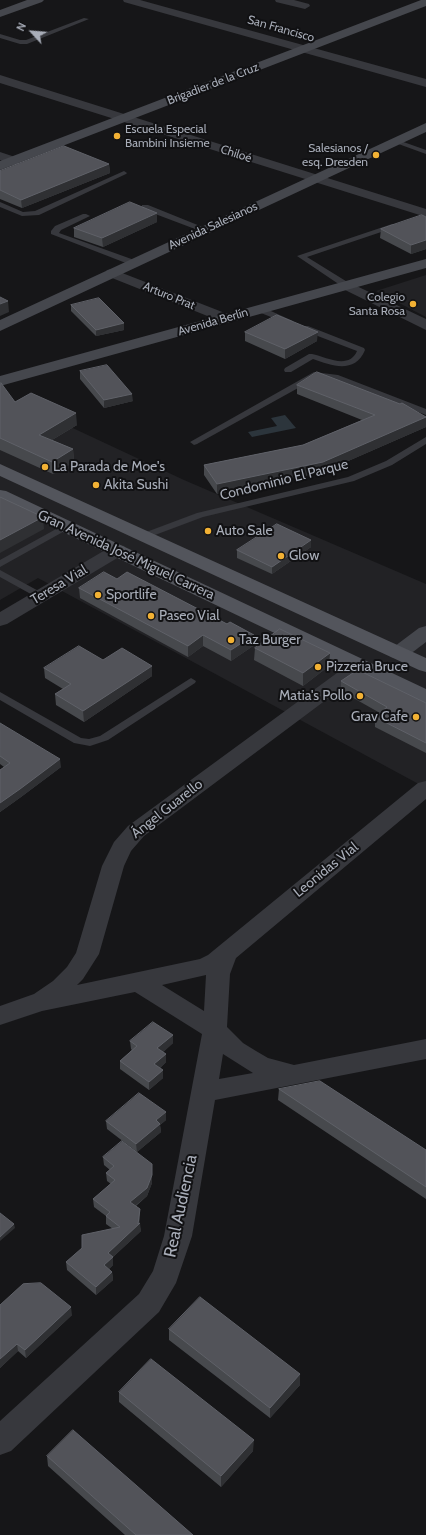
<!DOCTYPE html>
<html>
<head>
<meta charset="utf-8">
<style>
  body { margin:0 }
  #map { position:relative; width:426px; height:1535px; overflow:hidden; background:#161618; font-family:Cabin,sans-serif }
  canvas { display:block }
  .north { position:absolute; left:12px; top:12px; width:40px; height:40px; -webkit-text-stroke:3px #111113; paint-order:stroke; rotate:296deg; font-size:11px; font-weight:700; line-height:16px; text-align:center; color:#a8adb8 }
  .north::after { content:''; display:block; margin:auto; width:14px; height:18px; background:#a8adb8; clip-path:polygon(50% 0,100% 100%,50% 72%,0 100%) }
</style>
</head>
<body>
<div id="map">
<canvas width="426" height="1535"></canvas>
<div class="north">N</div>
</div>
<script>
const g = document.querySelector('canvas').getContext('2d');
g.lineJoin = 'round';
function paint(path, color) { g.fillStyle = color; g.fill(path, 'evenodd'); }
function stroke(path, color, width, dash) { g.strokeStyle = color; g.lineWidth = width; g.lineCap = dash ? 'butt' : 'round'; g.setLineDash(dash || []); g.stroke(path); }
function write(font, color, halo, rows, align = 'center') {
  g.font = font + ' Cabin,sans-serif'; g.lineWidth = 4; g.setLineDash([]); g.textBaseline = 'middle'; g.strokeStyle = halo; g.fillStyle = color; for (const [text, x, y, turn = 0] of rows) {
    g.save(); g.translate(x, y); g.rotate((+turn || 0) * Math.PI / 180); g.textAlign = isNaN(turn) ? turn : align; if (halo) g.strokeText(text, 0, 0); g.fillText(text, 0, 0); g.restore();
  }
}
const built = new Path2D(`
  M 426,275 L 426,317 L 376,291 Z
  M 0,394 L 184,480 L 426,584 L 426,788 L 38,578 L 0,600 Z`);
const water = new Path2D(`
  M 285,415 L 296,428 L 252,437 L 248,432 L 277,426 L 271,418 Z`);
const lane = new Path2D(`
  M 84,18 L 89,19 L 27,44 L 20,44 L 0,38 L 0,34 L 20,40 L 26,40 Z
  M 395,139 L 426,150 L 426,154 L 393,142 L 392,141 Z
  M 124,171 L 127,173 L 126,174 L 39,215 L 22,216 L 0,207 L 0,202 L 23,212 L 35,211 Z
  M 142,205 L 148,205 L 210,230 L 209,232 L 203,232 L 142,209 Z
  M 83,214 L 86,214 L 90,216 L 61,230 L 59,233 L 137,261 L 137,265 L 131,265 L 51,234 L 51,231 L 55,226 Z
  M 392,224 L 395,224 L 399,226 L 307,257 L 349,283 L 349,287 L 343,287 L 297,256 Z
  M 256,307 L 262,307 L 293,321 L 289,323 L 286,323 L 256,311 Z
  M 302,326 L 308,326 L 364,348 L 365,350 C 355,374 332,366 313,359 L 291,372 L 285,372 L 284,370 L 285,368 L 309,354 L 312,354 C 326,357 349,370 357,351 L 302,330 Z
  M 314,372 L 338,375 L 426,409 L 426,415 L 333,379 L 318,377 L 197,444 L 194,445 L 190,442 Z
  M 426,437 L 426,444 L 392,465 L 354,481 L 203,517 L 147,538 L 144,539 L 139,536 L 141,534 L 197,513 L 348,477 L 386,461 Z
  M 67,523 L 70,524 L 72,526 L 70,528 L 0,567 L 0,560 Z
  M 0,570 L 44,594 L 46,596 L 41,599 L 38,598 L 0,577 Z
  M 191,678 L 196,681 L 195,683 L 108,740 L 90,746 L 74,743 L 0,700 L 0,692 L 81,738 L 89,739 L 100,736 Z`);
const street = new Path2D(`
  M 123,0 L 140,0 L 426,79 L 426,87 L 124,2 Z
  M 275,0 L 294,0 L 309,4 L 310,6 L 305,9 L 276,2 Z
  M 0,75 L 426,209 L 426,217 L 0,83 Z
  M 0,152 L 18,158 L 19,161 L 18,164 L 13,165 L 0,160 Z
  M 112,269 L 230,315 L 233,318 L 230,321 L 225,323 L 220,321 L 107,276 L 105,273 L 107,270 Z
  M 346,281 L 426,319 L 426,330 L 341,288 L 339,285 L 341,282 Z
  M 118,545 L 124,546 L 127,550 L 124,554 L 7,624 L 0,626 L 0,612 L 112,546 Z
  M 359,660 L 366,662 L 369,666 L 366,670 L 144,836 L 131,851 L 124,866 L 99,954 L 83,979 L 77,985 L 200,959 L 208,955 L 418,783 L 426,781 L 426,799 L 236,958 L 230,974 L 227,1027 L 243,1043 L 256,1051 L 268,1058 L 294,1065 L 426,1039 L 426,1059 L 215,1100 L 192,1236 L 176,1283 L 159,1312 L 11,1451 L 0,1455 L 0,1421 L 139,1294 L 153,1271 L 164,1236 L 202,1034 L 135,992 L 42,1011 L 0,1025 L 0,1006 L 34,994 L 53,981 L 67,967 L 76,953 L 102,866 L 114,842 L 128,826 L 352,662 ZM 206,975 L 204,1011 L 162,985 ZM 223,1054 L 253,1073 L 219,1079 Z`);
const secondary = new Path2D(`
  M 27,0 L 44,0 L 42,2 L 0,17 L 0,10 Z
  M 421,0 L 426,0 L 426,6 L 0,170 L 0,161 Z
  M 426,123 L 426,132 L 0,331 L 0,320 Z
  M 426,259 L 426,268 L 0,386 L 0,376 Z
  M 426,626 L 426,642 C 415,650 405,661 391,657 L 388,653 L 391,649 L 419,628 Z`);
const primary = new Path2D(`
  M 0,464 L 426,658 L 426,672 L 419,670 L 0,476 Z
  M 0,490 L 6,491 L 426,689 L 426,704 L 419,702 L 0,502 Z`);
const wall = new Path2D(`
  M 109,164 L 110,173 L 22,208 L 0,199 L 0,171 Z
  M 426,217 L 426,249 L 411,254 L 380,238 L 381,229 Z
  M 157,222 L 103,247 L 74,237 L 74,228 Z
  M 71,305 L 124,330 L 96,336 L 71,311 Z
  M 245,332 L 317,341 L 285,359 L 245,341 Z
  M 80,371 L 133,401 L 104,408 L 80,379 Z
  M 0,384 L 15,402 L 77,425 L 52,440 L 73,449 L 74,462 L 53,474 L 0,450 Z
  M 297,385 L 426,417 L 426,427 L 323,472 L 217,494 L 204,475 L 204,465 L 303,445 L 362,420 L 297,394 Z
  M 311,547 L 272,574 L 237,558 L 237,550 Z
  M 117,579 L 254,635 L 253,646 L 231,661 L 203,646 L 188,657 L 80,598 L 79,588 Z
  M 255,648 L 329,666 L 303,686 L 254,660 Z
  M 103,660 L 152,676 L 84,722 L 56,705 L 55,694 L 63,689 L 45,678 L 44,668 Z
  M 341,681 L 426,703 L 426,753 L 375,727 L 375,717 L 380,713 L 341,691 Z
  M 0,723 L 61,767 L 21,797 L 0,812 L 0,770 L 4,767 L 0,764 Z
  M 173,1035 L 173,1043 L 163,1052 L 166,1062 L 160,1068 L 163,1078 L 149,1090 L 120,1069 L 120,1061 L 132,1050 L 131,1049 L 130,1041 Z
  M 279,1089 L 426,1150 L 426,1199 L 278,1100 Z
  M 166,1120 L 160,1125 L 161,1132 L 137,1152 L 107,1129 L 106,1121 Z
  M 103,1157 L 152,1183 L 147,1196 L 136,1206 L 140,1209 L 140,1217 L 139,1223 L 141,1231 L 113,1257 L 113,1265 L 109,1269 L 112,1272 L 113,1280 L 96,1295 L 67,1270 L 66,1262 L 113,1229 L 106,1224 L 106,1216 L 94,1207 L 93,1199 L 111,1184 L 107,1181 L 106,1173 L 110,1170 L 104,1165 Z
  M 0,1305 L 72,1315 L 26,1358 L 18,1351 L 0,1368 Z
  M 169,1329 L 300,1385 L 270,1418 L 169,1340 Z
  M 119,1392 L 253,1451 L 221,1487 L 119,1402 Z
  M 47,1456 L 193,1535 L 125,1535 L 48,1466 Z`);
const shadedWall = new Path2D(`
  M 109,164 L 110,173 L 22,208 L 21,200 Z
  M 157,213 L 157,222 L 103,247 L 102,238 Z
  M 426,240 L 426,249 L 411,254 L 411,245 Z
  M 8,301 L 9,312 L 0,316 L 0,304 Z
  M 124,323 L 124,330 L 96,336 L 96,330 Z
  M 318,332 L 317,341 L 285,359 L 285,349 Z
  M 132,394 L 133,401 L 104,408 L 104,400 Z
  M 76,413 L 77,425 L 40,447 L 39,435 Z
  M 426,417 L 426,427 L 323,472 L 217,494 L 217,484 Z
  M 73,449 L 74,462 L 53,474 L 52,462 Z
  M 43,517 L 44,529 L 0,553 L 0,540 Z
  M 311,540 L 311,547 L 272,574 L 272,567 Z
  M 203,635 L 203,646 L 188,657 L 188,646 Z
  M 254,635 L 253,646 L 231,661 L 231,650 Z
  M 330,653 L 329,666 L 303,686 L 303,673 Z
  M 152,666 L 152,676 L 84,722 L 83,711 Z
  M 60,759 L 61,767 L 21,797 L 0,812 L 0,803 Z
  M 173,1035 L 173,1043 L 158,1057 L 157,1048 Z
  M 166,1054 L 166,1062 L 155,1072 L 154,1064 Z
  M 163,1070 L 163,1078 L 149,1090 L 149,1082 Z
  M 166,1112 L 166,1120 L 160,1125 L 161,1132 L 137,1152 L 136,1144 L 156,1120 Z
  M 152,1164 L 152,1183 L 147,1196 L 131,1209 L 130,1202 Z
  M 140,1209 L 140,1217 L 139,1224 L 140,1223 L 141,1231 L 113,1257 L 113,1265 L 105,1273 L 104,1265 L 108,1253 L 138,1224 Z
  M 14,1224 L 15,1228 L 0,1241 L 0,1237 Z
  M 112,1272 L 113,1280 L 96,1295 L 96,1287 Z
  M 71,1307 L 72,1315 L 26,1358 L 25,1350 Z
  M 17,1344 L 18,1351 L 0,1368 L 0,1359 Z
  M 300,1374 L 300,1385 L 270,1418 L 270,1408 Z
  M 254,1440 L 253,1451 L 221,1487 L 221,1476 Z`);
const building = new Path2D(`
  M 64,146 L 109,164 L 21,200 L 0,190 L 0,171 Z
  M 130,202 L 157,213 L 102,238 L 74,228 Z
  M 422,215 L 426,217 L 426,240 L 411,245 L 381,229 Z
  M 0,297 L 8,301 L 0,304 Z
  M 99,298 L 124,323 L 96,330 L 71,305 Z
  M 277,315 L 318,332 L 285,349 L 245,332 Z
  M 107,365 L 132,394 L 104,400 L 80,371 Z
  M 317,372 L 400,404 L 402,403 L 426,417 L 323,462 L 217,484 L 204,465 L 303,445 L 375,415 L 297,385 Z
  M 1,383 L 15,402 L 31,393 L 76,413 L 39,435 L 73,449 L 52,462 L 0,438 L 0,384 Z
  M 0,497 L 43,517 L 0,540 Z
  M 277,524 L 311,540 L 272,567 L 237,550 Z
  M 104,572 L 117,579 L 127,572 L 227,624 L 230,622 L 254,635 L 231,650 L 203,635 L 188,646 L 79,588 Z
  M 280,629 L 330,653 L 303,673 L 255,648 Z
  M 79,646 L 103,660 L 122,648 L 152,666 L 83,711 L 55,694 L 71,684 L 44,668 Z
  M 360,671 L 426,703 L 426,743 L 375,717 L 387,707 L 341,681 L 353,673 Z
  M 0,723 L 60,759 L 20,789 L 0,803 L 0,770 L 10,763 L 0,756 Z
  M 153,1022 L 173,1035 L 157,1048 L 166,1054 L 154,1064 L 163,1070 L 149,1082 L 120,1061 L 137,1046 L 130,1041 Z
  M 320,1081 L 426,1150 L 426,1187 L 279,1089 Z
  M 139,1093 L 166,1112 L 156,1120 L 160,1124 L 136,1144 L 106,1121 Z
  M 122,1141 L 152,1164 L 152,1175 L 147,1188 L 130,1202 L 140,1209 L 138,1224 L 140,1223 L 108,1253 L 113,1257 L 104,1265 L 112,1272 L 96,1287 L 66,1262 L 82,1248 L 82,1235 L 120,1227 L 106,1216 L 110,1212 L 93,1199 L 115,1180 L 106,1173 L 114,1166 L 103,1157 Z
  M 0,1213 L 14,1224 L 0,1237 Z
  M 41,1283 L 71,1307 L 25,1350 L 17,1344 L 0,1359 L 0,1305 L 23,1284 Z
  M 200,1297 L 300,1374 L 270,1408 L 169,1329 Z
  M 151,1359 L 254,1440 L 221,1476 L 119,1392 Z
  M 73,1430 L 193,1535 L 136,1535 L 47,1456 Z`);
const markers = [
  [117,136,4,"#f2b134"],
  [376,155,4,"#f2b134"],
  [413,304,4,"#f2b134"],
  [45,467,4,"#f2b134"],
  [96,485,4,"#f2b134"],
  [208,531,4,"#f2b134"],
  [281,556,4,"#f2b134"],
  [98,595,4,"#f2b134"],
  [151,616,4,"#f2b134"],
  [231,640,4,"#f2b134"],
  [318,667,4,"#f2b134"],
  [360,696,4,"#f2b134"],
  [416,717,4,"#f2b134"]
];
const farStreetnames = [
  ["San Francisco",281,29,16],
  ["Brigadier de la Cruz",213,84,-21],
  ["Chiloé",236,154,18],
  ["Avenida Salesianos",213,226,-25],
  ["Arturo Prat",169,296,22],
  ["Avenida Berlín",213,322,-16]
];
const farPoinames = [
  ["Escuela Especial",125,129,"left"],
  ["Bambini Insieme",125,143,"left"],
  ["Salesianos /",368,148],
  ["esq. Dresden",368,162],
  ["Colegio",405,297],
  ["Santa Rosa",405,311]
];
const poiNames = [
  ["La Parada de Moe's",53,467],
  ["Akita Sushi",104,485],
  ["Auto Sale",216,531],
  ["Glow",289,556],
  ["Sportlife",106,595],
  ["Paseo Vial",159,616],
  ["Taz Burger",239,640],
  ["Pizzeria Bruce",326,667],
  ["Matia's Pollo",352,696,"right"],
  ["Grav Cafe",408,717,"right"]
];
const streetNames = [
  ["Condominio El Parque",284,480,-14],
  ["Gran Avenida José Miguel Carrera",126,555,25],
  ["Teresa Vial",59,585,-31],
  ["Ángel Guarello",167,809,-38],
  ["Leonidas Vial",326,870,-39]
];
const nearStreetnames = [
  ["Real Audiencia",181,1206,-78]
];
paint(built, '#222225');
paint(water, '#2c353c');
paint(lane, '#37383d');
paint(street, '#37383d');
paint(secondary, '#45474d');
paint(primary, '#53555c');
paint(wall, '#47494d');
paint(shadedWall, '#2f3033');
paint(building, '#525359');
stroke(building, '#5f6168', 1);
for (const [x, y, r, color] of markers) { const dot = new Path2D(); dot.arc(x, y, r, 0, 2 * Math.PI); g.fillStyle = color; g.fill(dot); stroke(dot, '#111113', 1.5); }
write('12px', '#a8adb8', '#111113', farStreetnames);
write('12px', '#a8adb8', '#111113', farPoinames, 'right');
write('14px', '#a8adb8', '#111113', poiNames, 'left');
write('14px', '#a8adb8', '#111113', streetNames);
write('17px', '#a8adb8', '#111113', nearStreetnames);
</script>
</body>
</html>
